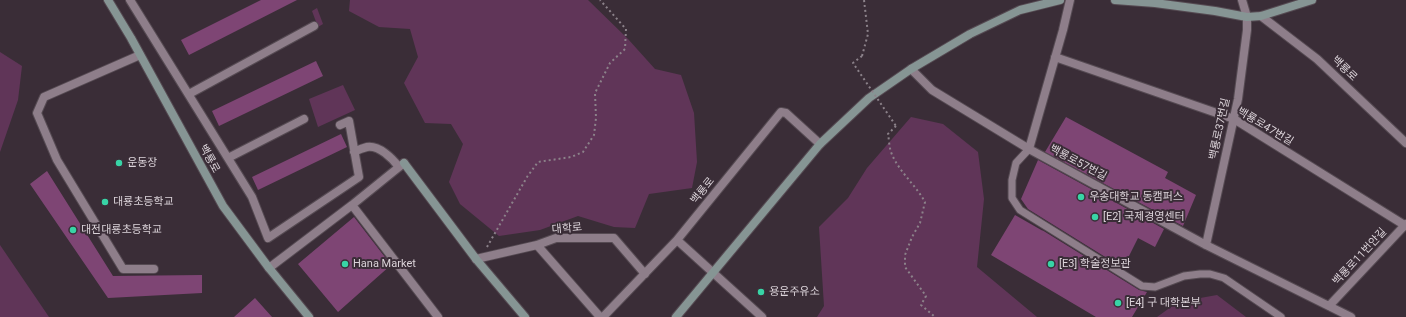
<!DOCTYPE html>
<html>
<head>
<meta charset="utf-8">
<style>
  body { margin:0 }
  canvas { display:block; background:#3a2d37 }
</style>
</head>
<body>
<canvas width="1406" height="317"></canvas>
<script>
const g = document.querySelector('canvas').getContext('2d');
g.lineJoin = 'round';
function paint(path, color) { g.fillStyle = color; g.fill(path, 'evenodd'); }
function stroke(path, color, width, dash) { g.strokeStyle = color; g.lineWidth = width; g.lineCap = dash ? 'butt' : 'round'; g.setLineDash(dash || []); g.stroke(path); }
function write(font, color, halo, rows, align = 'center') {
  g.font = font + ' Roboto,"Noto Sans KR",sans-serif'; g.lineWidth = 4; g.setLineDash([]); g.textBaseline = 'middle'; g.strokeStyle = halo; g.fillStyle = color; for (const [text, x, y, turn = 0] of rows) {
    g.save(); g.translate(x, y); g.rotate((+turn || 0) * Math.PI / 180); g.textAlign = isNaN(turn) ? turn : align; if (halo) g.strokeText(text, 0, 0); g.fillText(text, 0, 0); g.restore();
  }
}
const green = new Path2D(`
  M 350,0 L 588,0 L 628,39 L 655,69 L 681,75 L 694,113 L 697,162 L 692,188 L 649,194 L 635,228 L 614,227 L 578,216 L 540,230 L 499,236 L 460,204 L 449,182 L 463,144 L 451,124 L 425,123 L 404,83 L 418,57 L 410,29 L 379,27 L 349,11 Z
  M 317,8 L 323,24 L 318,27 L 312,11 Z
  M 0,52 L 22,66 L 18,100 L 0,152 Z
  M 343,85 L 355,110 L 318,127 L 309,99 Z
  M 911,117 L 943,124 L 978,152 L 984,199 L 977,267 L 1037,317 L 817,317 L 824,306 L 819,227 L 848,198 L 867,168 Z
  M 0,245 L 49,317 L 0,317 Z
  M 1217,295 L 1246,317 L 1157,317 L 1178,302 Z`);
const building = new Path2D(`
  M 261,0 L 297,0 L 189,55 L 181,40 Z
  M 316,61 L 323,76 L 219,126 L 212,111 Z
  M 1066,117 L 1168,172 L 1165,178 L 1196,195 L 1183,226 L 1045,152 Z
  M 341,134 L 347,147 L 258,190 L 252,177 Z
  M 1038,160 L 1164,229 L 1155,247 L 1138,238 L 1123,268 L 1028,209 L 1021,199 Z
  M 47,171 L 113,276 L 202,275 L 202,293 L 108,298 L 30,184 Z
  M 1015,215 L 1043,231 L 1042,230 L 1139,290 L 1147,292 L 1132,317 L 1096,317 L 991,255 Z
  M 354,217 L 391,265 L 338,312 L 298,264 Z
  M 255,298 L 272,317 L 234,317 Z`);
const path = new Path2D(`
  M 862,56 L 868,34 L 864,0
  M 896,126 L 888,134 C 889,139 889,146 891,152 C 898,171 915,184 925,202 L 920,223 L 912,237 L 905,255 L 905,267 L 926,296 L 921,305 L 935,317
  M 487,247 L 527,177 L 538,162 L 571,157 L 583,152 L 594,135 L 596,118 L 595,93 L 610,63 L 625,49 L 626,29 L 600,0`);
const lane = new Path2D(`
  M 1029,149 L 1016,163 L 1012,180 L 1012,198 L 1020,210 L 1142,286 L 1155,287 L 1184,276 L 1200,274 L 1210,274 L 1224,278 L 1281,317`);
const street = new Path2D(`
  M 130,0 L 252,197 L 268,238 L 359,177 L 349,121 L 340,125
  M 1261,16 L 1317,59 L 1406,143
  M 140,55 L 44,97 L 37,113 L 57,160 L 123,269 L 154,269
  M 1055,57 L 1234,119 L 1406,226
  M 911,69 L 932,90 L 1029,149 L 1206,245 L 1351,317
  M 189,94 L 314,26
  M 1029,149 L 1063,30 L 1070,0
  M 354,152 C 358,150 363,148 367,147 C 379,145 392,158 399,167
  M 228,158 L 304,119
  M 352,205 L 438,317
  M 677,240 L 762,317
  M 537,245 L 600,317
  M 1206,245 L 1238,99 L 1247,30 L 1247,17 L 1242,0
  M 476,259 L 537,245 L 556,238 L 614,238 L 645,274
  M 269,268 L 352,205 L 404,163
  M 1329,306 L 1406,224
  M 603,317 L 677,240 L 781,112 L 786,113 L 820,144`);
const secondary = new Path2D(`
  M 108,0 L 131,38 L 223,206 L 269,268 L 309,317
  M 1115,0 L 1155,3 L 1215,11 L 1247,17 L 1261,16 L 1312,0
  M 404,163 L 476,259 L 525,317
  M 676,317 L 820,144 L 869,98 L 911,69 L 970,34 L 1020,10 L 1060,0`);
const pathBridge = new Path2D(`
  M 862,56 L 853,63 L 896,126`);
const markers = [
  [119,163,4,"#38d4a6"],
  [1081,197,4,"#38d4a6"],
  [105,202,4,"#38d4a6"],
  [1095,217,4,"#38d4a6"],
  [73,230,4,"#38d4a6"],
  [345,264,4,"#38d4a6"],
  [1051,264,4,"#38d4a6"],
  [761,292,4,"#38d4a6"],
  [1118,303,4,"#38d4a6"]
];
const streetNames = [
  ["백룡로",1344,69,44],
  ["백룡로47번길",1265,127,31],
  ["백룡로37번길",1220,129,-78],
  ["백룡로",209,159,61],
  ["백룡로57번길",1078,163,28],
  ["백룡로",703,191,-51],
  ["대학로",567,229,-5],
  ["백룡로11번안길",1360,257,-47]
];
const poiNames = [
  ["운동장",127,163],
  ["우송대학교 동캠퍼스",1089,197],
  ["대룡초등학교",113,202],
  ["[E2] 국제경영센터",1103,217],
  ["대전대룡초등학교",81,230],
  ["Hana Market",353,264],
  ["[E3] 학술정보관",1059,264],
  ["용운주유소",769,292],
  ["[E4] 구 대학본부",1126,303]
];
paint(green, '#603558');
paint(building, '#7e4574');
stroke(lane, '#554a52', 9);
stroke(street, '#554a52', 10);
stroke(secondary, '#554a52', 10);
stroke(path, '#8c828a', 2, [2, 3]);
stroke(lane, '#8e7e8a', 7);
stroke(street, '#8e7e8a', 8);
stroke(secondary, '#869594', 8);
stroke(pathBridge, '#8c828a', 2, [2, 3]);
for (const [x, y, r, color] of markers) { const dot = new Path2D(); dot.arc(x, y, r, 0, 2 * Math.PI); g.fillStyle = color; g.fill(dot); stroke(dot, '#3a2d37', 1.5); }
write('11px', '#dbd3d9', '#3a2d37', streetNames);
write('11px', '#dbd3d9', '#3a2d37', poiNames, 'left');
</script>
</body>
</html>
